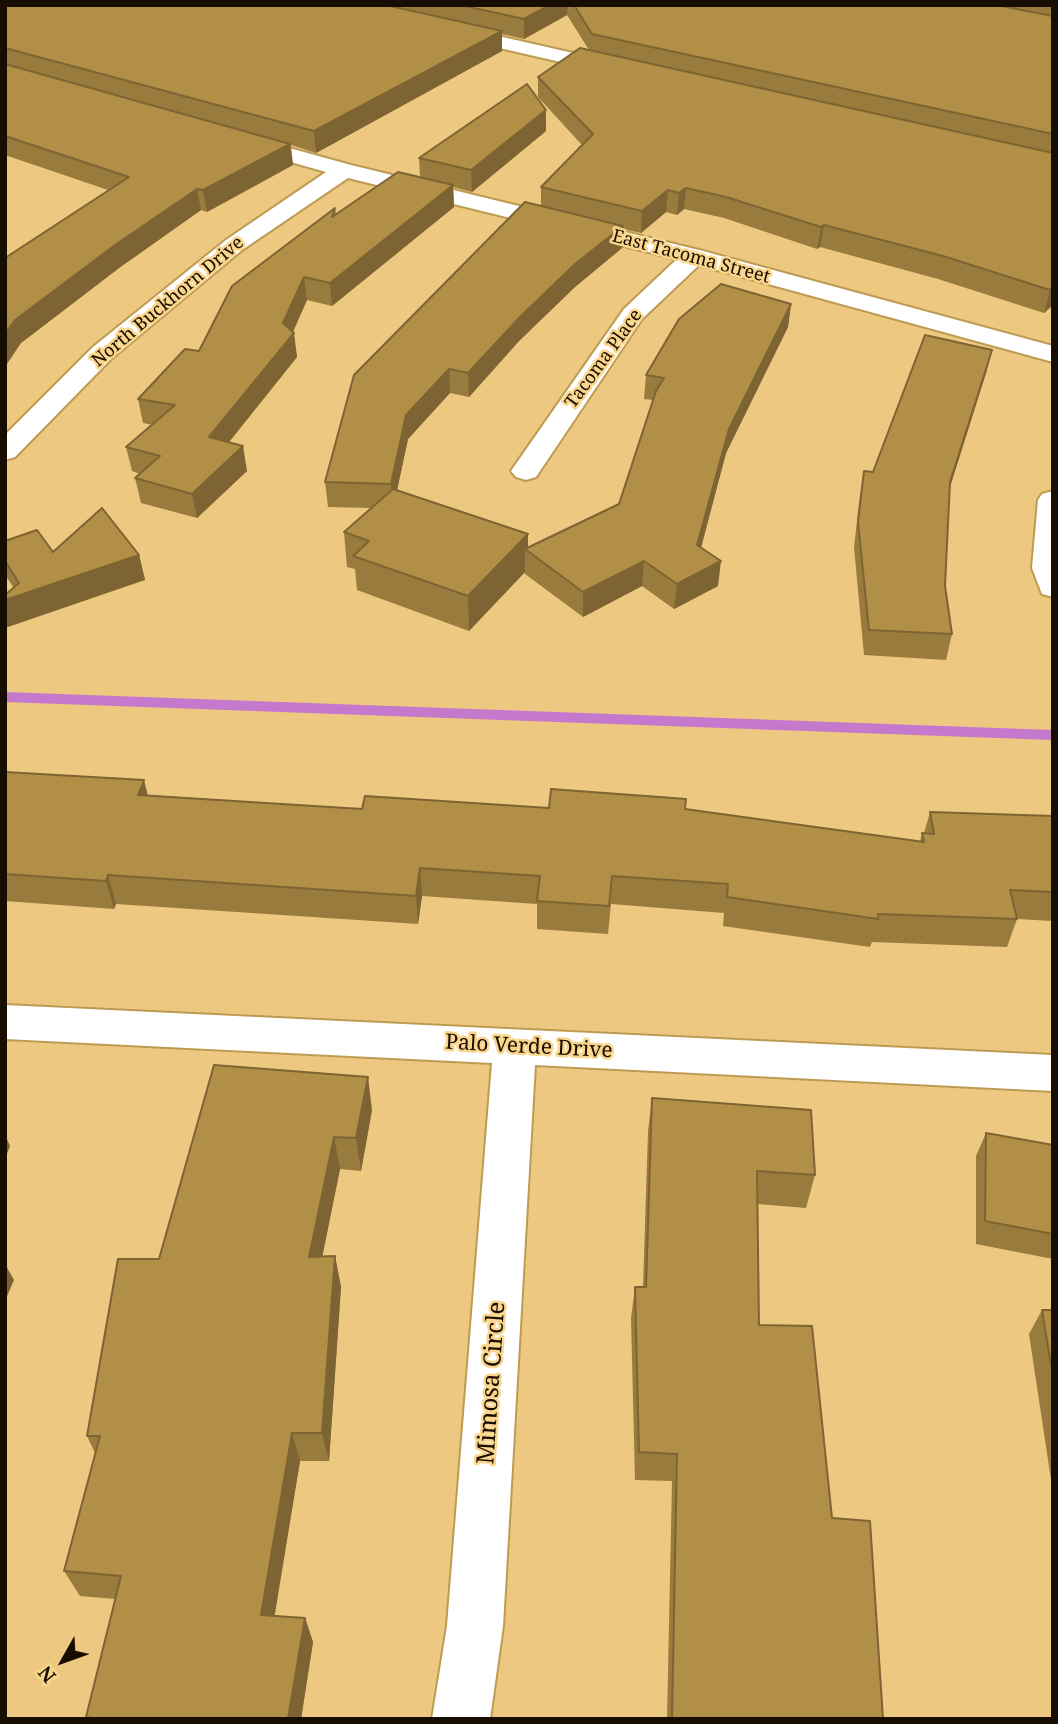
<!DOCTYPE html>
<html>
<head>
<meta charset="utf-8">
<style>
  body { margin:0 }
  #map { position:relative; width:1058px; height:1724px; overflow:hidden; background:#edc880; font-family:"Noto Serif",serif }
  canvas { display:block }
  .frame { position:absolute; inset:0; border:7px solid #170d00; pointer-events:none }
  .north { position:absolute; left:28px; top:1626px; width:70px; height:70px; -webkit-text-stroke:5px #fad58c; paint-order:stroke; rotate:230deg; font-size:19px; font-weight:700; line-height:28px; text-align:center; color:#170d00 }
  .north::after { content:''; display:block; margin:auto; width:24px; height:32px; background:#170d00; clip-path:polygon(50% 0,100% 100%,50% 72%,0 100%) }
</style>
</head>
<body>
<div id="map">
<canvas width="1058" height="1724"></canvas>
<div class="frame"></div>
<div class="north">N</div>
</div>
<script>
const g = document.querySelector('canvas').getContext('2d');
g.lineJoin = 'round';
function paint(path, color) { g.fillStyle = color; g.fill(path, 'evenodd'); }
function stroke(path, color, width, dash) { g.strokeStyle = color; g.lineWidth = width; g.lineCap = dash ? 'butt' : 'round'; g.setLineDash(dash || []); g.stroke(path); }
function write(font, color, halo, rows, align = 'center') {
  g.font = font + ' "Noto Serif",serif'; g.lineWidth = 5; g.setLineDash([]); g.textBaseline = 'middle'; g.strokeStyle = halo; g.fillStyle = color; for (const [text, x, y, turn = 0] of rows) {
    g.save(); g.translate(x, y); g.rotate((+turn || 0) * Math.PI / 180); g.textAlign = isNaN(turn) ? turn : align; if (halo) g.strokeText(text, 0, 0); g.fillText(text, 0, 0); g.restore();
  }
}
const stream = new Path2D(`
  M 5,692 L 1053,730 L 1053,740 L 5,702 Z`);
const minor = new Path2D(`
  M 450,25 L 617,63 L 627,69 L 617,75 L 443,35 L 441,31 Z
  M 242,135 L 351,165 L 703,251 L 1053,346 L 1053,362 L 699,265 L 642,319 L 536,477 L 526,480 L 516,477 L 511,471 L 624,309 L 677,259 L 348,178 L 242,250 L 111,359 L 15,457 L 5,460 L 5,435 L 93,347 L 226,240 L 326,172 L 234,146 L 231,141 L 234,136 Z
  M 1053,491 L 1053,597 L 1042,594 L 1032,568 L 1038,500 L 1042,494 Z
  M 5,1005 L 1053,1055 L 1053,1091 L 535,1065 L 503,1626 L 490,1719 L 432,1719 L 447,1626 L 492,1063 L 5,1039 Z`);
const wall = new Path2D(`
  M 5,5 L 1053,5 L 1053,305 L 1044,313 L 938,279 L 820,247 L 817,249 L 724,218 L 684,209 L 677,215 L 666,212 L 641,233 L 623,229 L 622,248 L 575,287 L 519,341 L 469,397 L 450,393 L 408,439 L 397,490 L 528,534 L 528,547 L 619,504 L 653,400 L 644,399 L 646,375 L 791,304 L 788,327 L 726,453 L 701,548 L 718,586 L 674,609 L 642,586 L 583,617 L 525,574 L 525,572 L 469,631 L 357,590 L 355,569 L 347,567 L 344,532 L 371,508 L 328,507 L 325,482 L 541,206 L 541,187 L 582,145 L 538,97 L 538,77 L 589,50 L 567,15 L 524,39 L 502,34 L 502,51 L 316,153 L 291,145 L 293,165 L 207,212 L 201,210 L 119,268 L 21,343 L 108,190 L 5,155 Z
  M 546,110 L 546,131 L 472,192 L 453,187 L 454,207 L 332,306 L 307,300 L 293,332 L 297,357 L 229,442 L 247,471 L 197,518 L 141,503 L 135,478 L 140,474 L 132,471 L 126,447 L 153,425 L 143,423 L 138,399 L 199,351 L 335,208 L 336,214 L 420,177 L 419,158 Z
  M 992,350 L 986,373 L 949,489 L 945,586 L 952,634 L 946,660 L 864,655 L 854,547 L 860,495 L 864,471 L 873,472 Z
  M 5,541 L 53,552 L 139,555 L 145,580 L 14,588 L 5,575 Z
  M 5,772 L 148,795 L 362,809 L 549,808 L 685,809 L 920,841 L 922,833 L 924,833 L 930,812 L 1053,816 L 1053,921 L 1017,919 L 1007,947 L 872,942 L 870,947 L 723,926 L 724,913 L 611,904 L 608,934 L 537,929 L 537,904 L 422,896 L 418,924 L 116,904 L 114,909 L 5,901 Z
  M 652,1098 L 815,1175 L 806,1208 L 757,1204 L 759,1325 L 832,1518 L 883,1719 L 667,1719 L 672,1481 L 635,1480 L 631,1318 L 635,1287 L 643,1287 L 648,1131 Z
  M 372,1110 L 361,1171 L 340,1169 L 322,1256 L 335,1256 L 341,1287 L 329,1461 L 300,1461 L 274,1616 L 305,1618 L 313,1642 L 301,1719 L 87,1719 L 86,1717 L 115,1599 L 80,1596 L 64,1571 L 95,1453 L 87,1436 L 159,1259 Z
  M 986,1133 L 1053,1145 L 1053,1259 L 976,1244 L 976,1156 Z
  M 1042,1310 L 1053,1310 L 1053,1493 L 1029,1334 Z`);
const shadedWall = new Path2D(`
  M 550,5 L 568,5 L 567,15 L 524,39 L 524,19 Z
  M 502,31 L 502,51 L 316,153 L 314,131 Z
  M 546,110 L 546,131 L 472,192 L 471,170 Z
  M 290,144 L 293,165 L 207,212 L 203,190 Z
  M 453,185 L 454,207 L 332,306 L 330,283 Z
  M 686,188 L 684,209 L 677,215 L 679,193 Z
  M 197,189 L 201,210 L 119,268 L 21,343 L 5,367 L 5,334 L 15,320 L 115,245 Z
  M 668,190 L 666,212 L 641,233 L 642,211 Z
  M 824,225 L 820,247 L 817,249 L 821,227 Z
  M 623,226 L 622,248 L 575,287 L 519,341 L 469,397 L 468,373 L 519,318 L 575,264 Z
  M 304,277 L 307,300 L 289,340 L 294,333 L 297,357 L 213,462 L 209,437 L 283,323 Z
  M 1053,287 L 1053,305 L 1044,313 L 1050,290 Z
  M 791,304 L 788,327 L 726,453 L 695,570 L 697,545 L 729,429 Z
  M 992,350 L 986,373 L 944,506 L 950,482 Z
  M 449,369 L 450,393 L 408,439 L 393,509 L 391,484 L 406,415 Z
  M 243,446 L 247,471 L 197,518 L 192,494 Z
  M 528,534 L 528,552 L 525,549 L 525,572 L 469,631 L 468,596 Z
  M 139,555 L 145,580 L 5,628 L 5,600 Z
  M 644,561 L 642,586 L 583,617 L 583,592 Z
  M 721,561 L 718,586 L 674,609 L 677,584 Z
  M 144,780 L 151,808 L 138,795 Z
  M 420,868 L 422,896 L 418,924 L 416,896 Z
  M 108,875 L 116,904 L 114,909 L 106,881 Z
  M 368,1077 L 372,1110 L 361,1171 L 356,1138 Z
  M 5,1135 L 10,1146 L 5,1159 Z
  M 334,1137 L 340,1169 L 316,1288 L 309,1257 Z
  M 335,1256 L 341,1287 L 329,1461 L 322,1433 Z
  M 5,1264 L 14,1280 L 5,1301 Z
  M 292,1433 L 300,1461 L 271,1638 L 261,1615 Z
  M 305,1618 L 313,1642 L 301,1719 L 288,1719 Z`);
const building = new Path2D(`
  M 5,5 L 386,5 L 502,31 L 314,131 L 5,48 Z
  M 460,5 L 550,5 L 524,19 Z
  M 574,5 L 996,5 L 1053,16 L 1053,134 L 592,34 Z
  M 580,48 L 1053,153 L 1053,287 L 1050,290 L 943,256 L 824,225 L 821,227 L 726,197 L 686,188 L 679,193 L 668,190 L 642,211 L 541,187 L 593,134 L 538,77 Z
  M 5,64 L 290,144 L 203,190 L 197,189 L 115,245 L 15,320 L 5,334 L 5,258 L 129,177 L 5,136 Z
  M 527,84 L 546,110 L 471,170 L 419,158 Z
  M 398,172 L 453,185 L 330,283 L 304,277 L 283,323 L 294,333 L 209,437 L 243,446 L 192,494 L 135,478 L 160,456 L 126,447 L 175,405 L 138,399 L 185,349 L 199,351 L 232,286 L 335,208 L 332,217 Z
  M 525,202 L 623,226 L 575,264 L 519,318 L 468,373 L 449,369 L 406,415 L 391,484 L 325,482 L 354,375 Z
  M 721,284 L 791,304 L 729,429 L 697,545 L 721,561 L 677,584 L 644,561 L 583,592 L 525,549 L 619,504 L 656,391 L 664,378 L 646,375 L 679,319 Z
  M 925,335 L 992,350 L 950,482 L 945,586 L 952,634 L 869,630 L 858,522 L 864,471 L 873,472 Z
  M 393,489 L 528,534 L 468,596 L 353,556 L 369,541 L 344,532 Z
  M 102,508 L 139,555 L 5,600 L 5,595 L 19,583 L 5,561 L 5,541 L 37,530 L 53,552 Z
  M 5,772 L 144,780 L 138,795 L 362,809 L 365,796 L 549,808 L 551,789 L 686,799 L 685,809 L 924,842 L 922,833 L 934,834 L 930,812 L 1053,816 L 1053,892 L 1010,890 L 1017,919 L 878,914 L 878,919 L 727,897 L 728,884 L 612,876 L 609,906 L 537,901 L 540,876 L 420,868 L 416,896 L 108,875 L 106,881 L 5,874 Z
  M 214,1065 L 368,1077 L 356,1138 L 334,1137 L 309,1257 L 335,1256 L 322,1433 L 292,1433 L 261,1615 L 305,1618 L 288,1719 L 101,1719 L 86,1717 L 121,1576 L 64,1571 L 100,1436 L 87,1436 L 118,1259 L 159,1259 Z
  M 652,1098 L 811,1110 L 815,1175 L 757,1171 L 759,1325 L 812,1326 L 832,1518 L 870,1521 L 883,1719 L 672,1719 L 677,1454 L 639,1452 L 635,1287 L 646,1287 Z
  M 986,1133 L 1053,1145 L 1053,1234 L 985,1221 Z
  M 1042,1310 L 1053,1310 L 1053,1377 Z`);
const farStreetnames = [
  ["East Tacoma Street",691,257,15],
  ["North Buckhorn Drive",168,302,-40],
  ["Tacoma Place",604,359,-54]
];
const streetNames = [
  ["Palo Verde Drive",529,1047,3]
];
const nearStreetnames = [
  ["Mimosa Circle",492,1383,-86]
];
paint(stream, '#c579cd');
stroke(minor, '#be9b53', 4);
paint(minor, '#fff');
paint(wall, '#997b3d');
paint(shadedWall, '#7d6432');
paint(building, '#b28f47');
stroke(building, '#7d6432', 2);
write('18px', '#170d00', '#fad58c', farStreetnames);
write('21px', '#170d00', '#fad58c', streetNames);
write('24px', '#170d00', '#fad58c', nearStreetnames);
</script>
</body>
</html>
